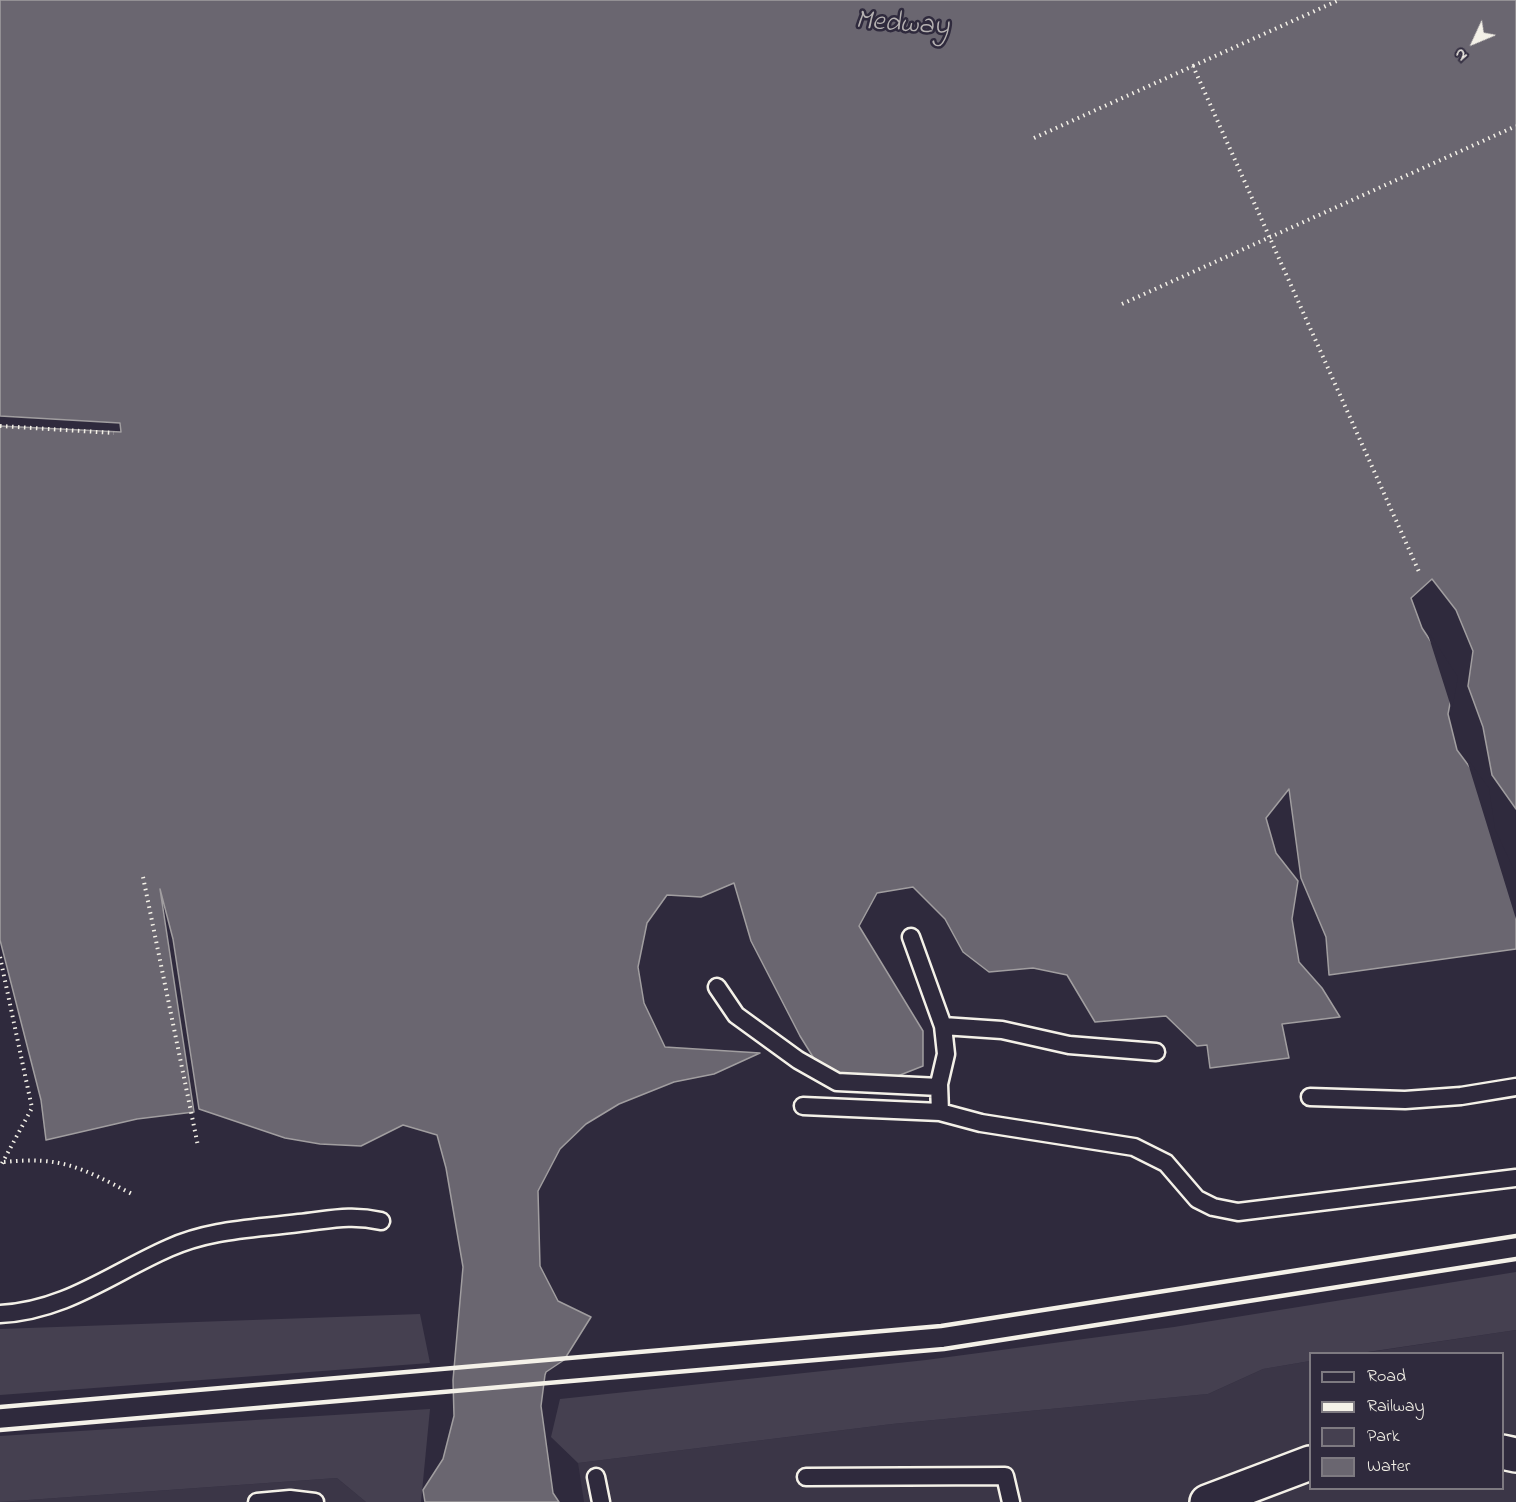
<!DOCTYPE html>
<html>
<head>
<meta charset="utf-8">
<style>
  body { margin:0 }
  #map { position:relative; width:1516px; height:1502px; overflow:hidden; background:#2f2a3d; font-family:"Indie Flower",sans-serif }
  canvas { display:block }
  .legend { position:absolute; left:1309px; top:1352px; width:195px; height:138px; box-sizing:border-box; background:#2f2a3d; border:2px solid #7e7a81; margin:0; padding:8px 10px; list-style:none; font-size:18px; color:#f4f1e8 }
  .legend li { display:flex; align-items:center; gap:12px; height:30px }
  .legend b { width:30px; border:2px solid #7e7a81 }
  .north { position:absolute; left:1444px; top:12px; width:60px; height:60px; -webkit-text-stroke:4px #2f2a3d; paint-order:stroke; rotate:226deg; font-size:16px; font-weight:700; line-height:24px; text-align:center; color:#f4f1e8 }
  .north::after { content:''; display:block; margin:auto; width:21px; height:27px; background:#f4f1e8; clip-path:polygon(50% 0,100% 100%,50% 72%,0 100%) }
</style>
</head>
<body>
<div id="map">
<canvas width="1516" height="1502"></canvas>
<ul class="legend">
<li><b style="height:8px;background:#2f2a3d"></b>Road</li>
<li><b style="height:8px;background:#f4f1e8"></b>Railway</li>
<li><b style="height:16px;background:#454050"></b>Park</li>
<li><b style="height:16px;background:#6a6670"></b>Water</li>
</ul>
<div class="north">N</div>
</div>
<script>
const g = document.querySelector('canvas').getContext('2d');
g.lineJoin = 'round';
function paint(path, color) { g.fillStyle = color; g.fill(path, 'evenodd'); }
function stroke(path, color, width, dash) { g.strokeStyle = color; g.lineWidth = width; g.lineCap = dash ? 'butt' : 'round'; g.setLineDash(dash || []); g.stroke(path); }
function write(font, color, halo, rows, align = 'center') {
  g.font = font + ' "Indie Flower",sans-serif'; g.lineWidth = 5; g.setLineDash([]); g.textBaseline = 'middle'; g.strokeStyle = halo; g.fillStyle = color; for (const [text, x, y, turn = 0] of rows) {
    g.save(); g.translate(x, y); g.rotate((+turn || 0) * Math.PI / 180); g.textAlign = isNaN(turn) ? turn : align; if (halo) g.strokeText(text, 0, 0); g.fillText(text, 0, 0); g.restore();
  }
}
const built = new Path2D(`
  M 1516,1330 L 1516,1502 L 584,1502 L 578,1463 L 892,1424 L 1208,1394 L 1263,1369 L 1310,1361 L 1310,1488 L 1502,1488 L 1502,1354 L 1363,1353 Z
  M 337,1478 L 366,1502 L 0,1502 Z`);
const green = new Path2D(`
  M 1516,1272 L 1516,1330 L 1361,1353 L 1310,1354 L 1310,1361 L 1263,1369 L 1208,1394 L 892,1424 L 578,1463 L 551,1437 L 560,1399 L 926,1360 L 1174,1327 Z
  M 420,1314 L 430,1363 L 0,1395 L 0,1329 Z
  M 430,1409 L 421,1502 L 366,1502 L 337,1478 L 0,1502 L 0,1436 Z`);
const water = new Path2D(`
  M 0,0 L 1516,0 L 1516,809 L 1492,775 L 1483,727 L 1468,686 L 1473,651 L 1456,610 L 1432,579 L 1411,598 L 1422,628 L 1455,678 L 1448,714 L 1457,750 L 1486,789 L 1492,830 L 1516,881 L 1516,949 L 1329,975 L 1326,937 L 1301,878 L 1289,789 L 1266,818 L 1276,853 L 1298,881 L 1292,919 L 1299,962 L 1322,988 L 1340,1017 L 1282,1024 L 1289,1058 L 1210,1068 L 1207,1045 L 1197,1046 L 1166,1016 L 1095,1022 L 1067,975 L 1033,968 L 989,972 L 963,952 L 945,919 L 913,887 L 877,893 L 859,926 L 923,1031 L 923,1066 L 890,1079 L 851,1079 L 818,1065 L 800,1036 L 751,941 L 734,883 L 701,897 L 667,895 L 647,923 L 638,967 L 644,1003 L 665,1047 L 760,1053 L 714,1074 L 674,1082 L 619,1104 L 586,1124 L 560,1149 L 538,1191 L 540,1266 L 558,1301 L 591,1317 L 564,1360 L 546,1372 L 545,1375 L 541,1406 L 553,1493 L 559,1502 L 425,1502 L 423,1490 L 443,1459 L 454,1416 L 453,1380 L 463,1267 L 446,1168 L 437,1135 L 403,1125 L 361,1146 L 320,1144 L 285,1138 L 199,1109 L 173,939 L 160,889 L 194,1112 L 137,1119 L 46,1140 L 41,1100 L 0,940 L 0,426 L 121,432 L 120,423 L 0,416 Z`);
const pier = new Path2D(`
  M 1426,628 L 1458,677 L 1452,710 Z
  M 1466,757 L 1489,788 L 1495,829 L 1516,874 L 1516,919 Z`);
const path = new Path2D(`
  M 1193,66 L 1339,0
  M 1034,138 L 1193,66 L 1420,574
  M 1122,304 L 1516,126
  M 0,426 L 114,433
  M 143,877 L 198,1146
  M 0,957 L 32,1108 L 0,1167
  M 4,1162 C 62,1156 82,1168 132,1194`);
const service = new Path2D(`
  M 911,937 L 943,1026 L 946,1054 L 939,1084 L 940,1112
  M 717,987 L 736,1015 L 798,1060 L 837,1082 L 939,1087
  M 943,1026 L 1002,1030 L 1069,1045 L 1156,1052
  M 1310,1097 L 1405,1100 L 1461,1096 L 1516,1087
  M 803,1106 L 940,1112 L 981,1123 L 1134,1147 L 1166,1163 L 1197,1199 L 1213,1207 L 1238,1212 L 1516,1178
  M 0,1314 C 65,1311 112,1273 169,1248 C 211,1229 254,1229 299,1223 C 329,1220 350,1214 381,1221
  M 596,1477 L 601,1502
  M 806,1477 L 1005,1476 L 1011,1502
  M 290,1499 L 315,1502
  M 257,1502 L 290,1499 L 290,1502`);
const minor = new Path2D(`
  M 1502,1452 L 1516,1455
  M 1207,1502 L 1310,1463`);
const rail = new Path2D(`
  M 0,1407 L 941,1326 L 1516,1236
  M 0,1430 L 944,1349 L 1516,1259`);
const waterNames = [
  ["Medway",902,26,4]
];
paint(built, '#3b3647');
paint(green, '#454050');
paint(water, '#6a6670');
stroke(water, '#a19ea0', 1.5);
paint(pier, '#2f2a3d');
stroke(service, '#f4f1e8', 21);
stroke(minor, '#f4f1e8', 38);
stroke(path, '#f4f1e8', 4, [1.5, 4.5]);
stroke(service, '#2f2a3d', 16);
stroke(minor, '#2f2a3d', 33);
stroke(rail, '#f4f1e8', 4.5);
write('italic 28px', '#b6b2b2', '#2f2a3d', waterNames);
</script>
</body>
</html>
